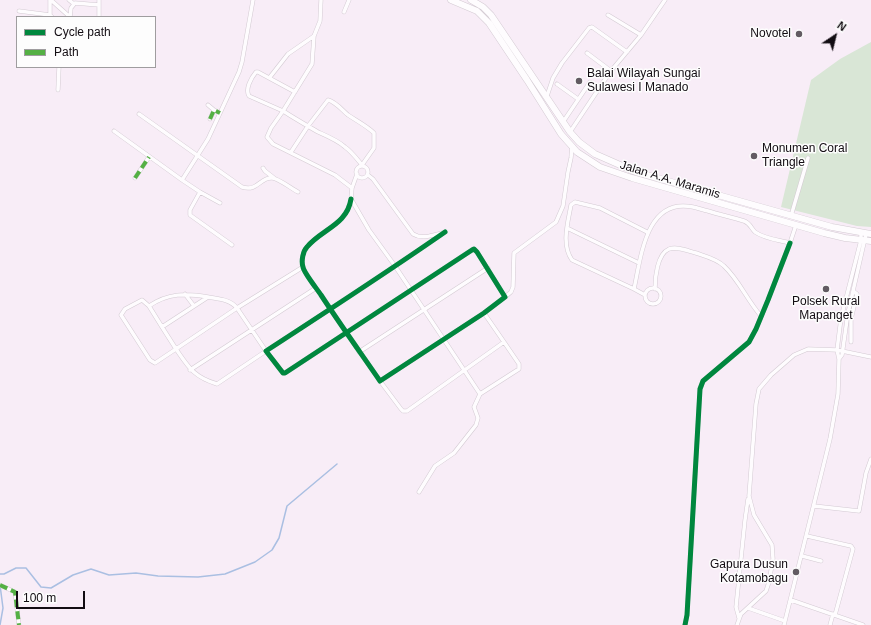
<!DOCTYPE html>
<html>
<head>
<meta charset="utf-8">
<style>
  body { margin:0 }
  #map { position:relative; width:871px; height:625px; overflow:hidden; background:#f8edf7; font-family:Arial,sans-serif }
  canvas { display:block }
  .legend { position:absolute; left:16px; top:16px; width:140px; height:52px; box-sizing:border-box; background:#fdfdfd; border:1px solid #9f9d9f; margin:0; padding:5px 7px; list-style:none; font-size:12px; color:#120c12 }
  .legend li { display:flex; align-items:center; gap:8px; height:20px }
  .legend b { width:20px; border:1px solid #9f9d9f }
  .north { position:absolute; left:815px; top:16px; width:40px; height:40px; -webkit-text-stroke:3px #fdfdfd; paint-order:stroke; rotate:35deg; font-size:11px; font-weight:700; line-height:16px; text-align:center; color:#120c12 }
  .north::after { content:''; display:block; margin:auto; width:14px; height:18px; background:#120c12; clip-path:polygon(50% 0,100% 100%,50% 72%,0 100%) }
  .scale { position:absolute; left:16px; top:591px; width:69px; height:18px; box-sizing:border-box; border:2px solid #120c12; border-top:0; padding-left:5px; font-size:12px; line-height:14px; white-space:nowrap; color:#120c12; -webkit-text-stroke:3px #fdfdfd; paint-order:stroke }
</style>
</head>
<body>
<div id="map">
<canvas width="871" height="625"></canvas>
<ul class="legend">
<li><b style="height:5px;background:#00873e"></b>Cycle path</li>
<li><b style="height:5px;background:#54b044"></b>Path</li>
</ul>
<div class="north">N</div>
<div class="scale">100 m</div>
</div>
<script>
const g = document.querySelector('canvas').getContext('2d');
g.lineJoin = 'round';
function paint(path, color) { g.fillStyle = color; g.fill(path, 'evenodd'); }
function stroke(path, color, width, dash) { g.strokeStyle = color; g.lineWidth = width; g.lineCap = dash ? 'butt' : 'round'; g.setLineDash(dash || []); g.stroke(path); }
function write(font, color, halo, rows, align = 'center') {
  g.font = font + ' Arial,sans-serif'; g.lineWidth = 3; g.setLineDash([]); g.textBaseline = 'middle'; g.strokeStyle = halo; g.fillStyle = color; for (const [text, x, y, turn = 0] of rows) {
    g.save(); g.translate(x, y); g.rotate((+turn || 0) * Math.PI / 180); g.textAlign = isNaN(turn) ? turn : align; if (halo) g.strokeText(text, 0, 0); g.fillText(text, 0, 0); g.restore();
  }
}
const green = new Path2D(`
  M 871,42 L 871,227 L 857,226 L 781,207 L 811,80 L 840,59 Z`);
const stream = new Path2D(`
  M 0,574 L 4,574 L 16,568 L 26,568 L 41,587 L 51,588 L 73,575 L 91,569 L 109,575 L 136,573 L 158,576 L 198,577 L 225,574 L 255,562 L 272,550 L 279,538 L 287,506 L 337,464
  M 0,585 L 3,608 L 0,625`);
const minor = new Path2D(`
  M 50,0 L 52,1 L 70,17
  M 50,0 L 50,15
  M 69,0 L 74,4
  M 99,0 L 99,17
  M 19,11 L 50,15 L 52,17
  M 344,12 L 349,0
  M 608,15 L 641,35
  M 70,17 L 71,8 L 75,3 L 99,5
  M 587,53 L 611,71
  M 270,77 L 288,54 L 314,36
  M 557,84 L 578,99
  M 58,90 L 59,67
  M 295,92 L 258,72 L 256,72 C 251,78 245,89 249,96 L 283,111 L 312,64 L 314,36 L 320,21 L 321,0
  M 547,96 L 553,78 L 562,63 L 589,28 L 592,27 L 627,52
  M 208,105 L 214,110
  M 139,114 L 242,187 C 258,192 260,177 272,178 C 278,178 292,189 298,192
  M 210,119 L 214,110 L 220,113
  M 563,122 L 590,82
  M 114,131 L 182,180
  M 570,132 L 610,72 L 641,35 L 665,0
  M 291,152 L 308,126 L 328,100 C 336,102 342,110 348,115 C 357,121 367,126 374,133 L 374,148 L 362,165 C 357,159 352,152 345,147 C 337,140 327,136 318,132 C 306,125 294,118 283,111 L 271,128 L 267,137 L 273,144 L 335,175 L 352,188 L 351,199 L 369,230 L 395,266 L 480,394 L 519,369 L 519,364 L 504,342
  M356 172a6 6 0 1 1 12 0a6 6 0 1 1-12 0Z
  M 263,168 L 265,171 L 274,178
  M 368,175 L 373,179 L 413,234 C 423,240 432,235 442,233
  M 135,178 L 149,157
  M 352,188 L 357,174
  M 200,192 L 220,203
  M 351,199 C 347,225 322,229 307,247 C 303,251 301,261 303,267 C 304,273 317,289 321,295 C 340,324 360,352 380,381 L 484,313 L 505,297 L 477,252 L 474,249 L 472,250 L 285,373 L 283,373 L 266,351 C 326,312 386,273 445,232
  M 791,216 L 808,158
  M 567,228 L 639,263
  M 232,245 L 190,215 L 190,210 L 200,192 L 182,180 L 208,139 L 239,72 L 242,62 L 253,0
  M645 296a8 8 0 1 1 16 0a8 8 0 1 1-16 0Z
  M 634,289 L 572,260 C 561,245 568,222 571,205 L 575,202 L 600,208 L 647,232
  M 655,289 C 655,278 657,254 669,249 C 677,246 688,251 696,253 C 705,256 717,259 724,266 C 739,280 747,300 761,316
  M 185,294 L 194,306
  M 645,295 L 634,289 C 641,257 646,197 693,207 C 698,208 703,210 708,211 C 720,215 732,217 744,221 C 750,223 751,228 755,232 C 765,239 779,240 790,243 L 796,225
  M 505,297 L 511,292 L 513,287 L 514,253 L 556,222 L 563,206 L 568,172 L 571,158 L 572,147
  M 149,306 L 142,300 L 125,309 L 121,315 L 150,360 L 155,363 L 176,349 L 162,327 L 208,297 C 218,299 230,299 237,308 L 176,349 C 189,368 194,377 217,384 L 266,351 L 237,308 L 303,267
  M 162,327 L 149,306 C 168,293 186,293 208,297
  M 851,342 L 851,319 L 857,294 L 853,291
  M 359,352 L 488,268
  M 839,359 L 842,355 L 848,313 L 866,234
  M 190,370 L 316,288
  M 380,381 L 401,409 L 403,411 L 407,411 L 504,342 L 484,313
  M 419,492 L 435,466 L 454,453 L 476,425 L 478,418 L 474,407 L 480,394
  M 814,506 L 859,511 L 866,473 L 871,459
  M 807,536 L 851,546 L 853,549 L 835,615
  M 802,556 L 821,561
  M 0,585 L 15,592 L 19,625
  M 791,600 L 863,625
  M 748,608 L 785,621
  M 739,618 L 736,607 L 745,520 L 748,499
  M 685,625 L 687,615 L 700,389 L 703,381 L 749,342 L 756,329 L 768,300 L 790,243
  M 737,625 L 741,614 L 766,591 L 769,582 L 773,559 L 772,545 L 754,515 L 749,496 L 756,404 L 759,389 L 771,375 L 794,355 L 808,349 L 837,350 L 871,357
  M 784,625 L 830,439 L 838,394 L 839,359 L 837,350 L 841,318 L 861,240 L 861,233
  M 830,625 L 833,614`);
const trunk = new Path2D(`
  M 451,0 L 477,11 L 489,23 L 527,80 L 561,134 L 577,152 L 600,167 L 632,178 L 824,233 L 845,238 L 871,241
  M 471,0 L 483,7 L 491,15 L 570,132 L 579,142 L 595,154 L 636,172 L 832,227 L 871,234`);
const quiet = new Path2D(`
  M 210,119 L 214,110 L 220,113
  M 135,178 L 149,157
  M 0,585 L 15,592 L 19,625`);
const cycleway = new Path2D(`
  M 351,199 C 347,225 322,229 307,247 C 303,251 301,261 303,267 C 304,273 317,289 321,295 C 340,324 360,352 380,381 L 484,313 L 505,297 L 477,252 L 474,249 L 472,250 L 285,373 L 283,373 L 266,351 C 326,312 386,273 445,232
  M 685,625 L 687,615 L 700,389 L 703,381 L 749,342 L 756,329 L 768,300 L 790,243`);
const markers = [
  [799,34,4,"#625b62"],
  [579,81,4,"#625b62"],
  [754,156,4,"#625b62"],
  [826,289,4,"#625b62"],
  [796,572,4,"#625b62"]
];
const poiNames = [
  ["Novotel",791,34],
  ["Balai Wilayah Sungai",587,74,"left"],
  ["Sulawesi I Manado",587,88,"left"],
  ["Monumen Coral",762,149,"left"],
  ["Triangle",762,163,"left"],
  ["Polsek Rural",826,302,"center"],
  ["Mapanget",826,316,"center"],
  ["Gapura Dusun",788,565],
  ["Kotamobagu",788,579]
];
const streetNames = [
  ["Jalan A.A. Maramis",670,180,17]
];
paint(green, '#d9e6d6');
stroke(stream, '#aabfe2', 1.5);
stroke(minor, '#d3cad2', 4.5);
stroke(trunk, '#d3cad2', 7);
stroke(minor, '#fefcfe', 3.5);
stroke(trunk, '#fefcfe', 6);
stroke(quiet, '#54b044', 4, [8, 4]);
stroke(cycleway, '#00873e', 5);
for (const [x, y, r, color] of markers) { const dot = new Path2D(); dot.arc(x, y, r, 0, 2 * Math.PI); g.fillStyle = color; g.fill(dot); stroke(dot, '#fdfdfd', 1.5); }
write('12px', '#120c12', '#fdfdfd', poiNames, 'right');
write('12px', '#120c12', '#fdfdfd', streetNames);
</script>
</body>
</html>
